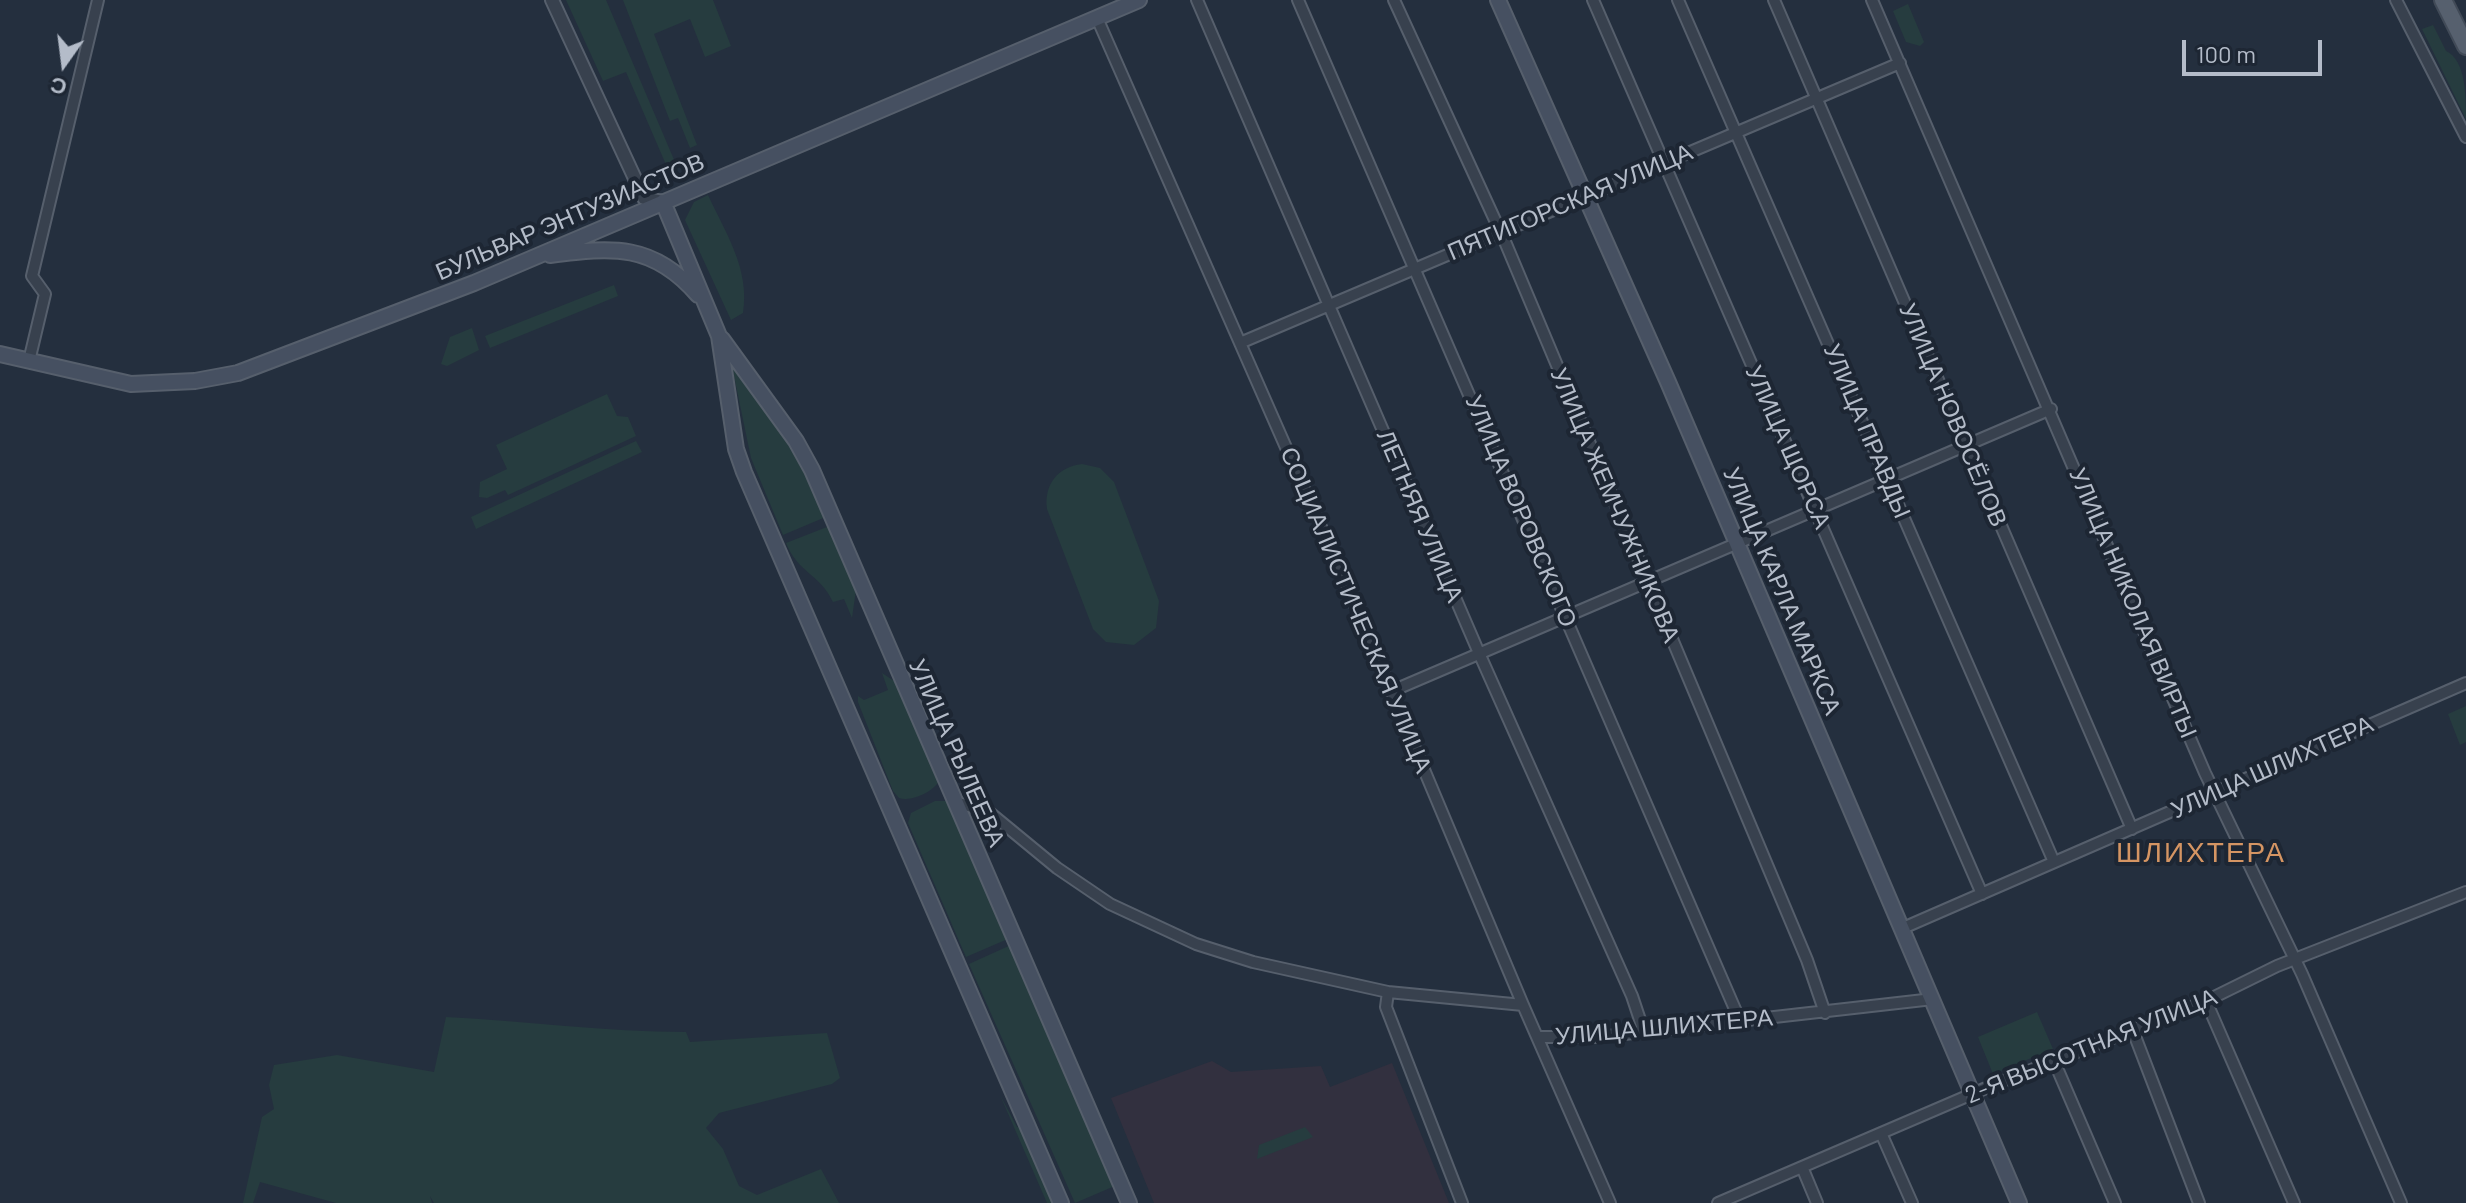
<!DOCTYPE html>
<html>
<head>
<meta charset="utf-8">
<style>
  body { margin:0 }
  #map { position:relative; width:2466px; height:1203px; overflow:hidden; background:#242f3e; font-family:Barlow,sans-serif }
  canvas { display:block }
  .north { position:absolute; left:24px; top:24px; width:80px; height:80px; -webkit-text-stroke:6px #1d2633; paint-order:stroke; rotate:194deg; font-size:22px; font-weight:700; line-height:32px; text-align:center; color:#b4bcc9 }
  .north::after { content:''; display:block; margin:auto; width:28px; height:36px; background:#b4bcc9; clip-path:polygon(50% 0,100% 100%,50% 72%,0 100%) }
  .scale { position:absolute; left:2182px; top:40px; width:140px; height:36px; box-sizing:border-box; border:4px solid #b4bcc9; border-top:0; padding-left:10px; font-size:24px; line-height:28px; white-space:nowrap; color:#b4bcc9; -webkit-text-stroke:6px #1d2633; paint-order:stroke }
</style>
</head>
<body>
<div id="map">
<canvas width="2466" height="1203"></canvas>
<div class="north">С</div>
<div class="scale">100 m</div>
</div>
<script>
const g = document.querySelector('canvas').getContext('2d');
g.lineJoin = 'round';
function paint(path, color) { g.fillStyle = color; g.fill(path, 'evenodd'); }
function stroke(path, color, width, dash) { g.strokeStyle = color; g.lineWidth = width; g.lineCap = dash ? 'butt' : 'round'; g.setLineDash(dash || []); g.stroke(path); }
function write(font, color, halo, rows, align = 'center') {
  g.font = font + ' Barlow,sans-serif'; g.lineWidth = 8; g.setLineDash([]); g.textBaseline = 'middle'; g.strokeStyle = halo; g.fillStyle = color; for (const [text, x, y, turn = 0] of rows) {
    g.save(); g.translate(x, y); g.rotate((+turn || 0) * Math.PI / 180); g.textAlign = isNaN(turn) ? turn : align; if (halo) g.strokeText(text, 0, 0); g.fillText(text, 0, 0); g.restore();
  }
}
const medical = new Path2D(`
  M 1212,1061 L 1231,1072 L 1321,1066 L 1330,1087 L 1392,1063 L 1449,1203 L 1154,1203 L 1111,1098 Z`);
const green = new Path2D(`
  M 566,0 L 606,0 L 678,169 L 646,180 L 645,177 L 667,167 L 626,72 L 603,81 Z
  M 623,0 L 713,0 L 731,46 L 705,57 L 690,19 L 654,34 L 697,145 L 690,148 L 678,118 L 670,121 Z
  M 1908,4 L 1924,42 L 1920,46 L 1906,42 L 1893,11 Z
  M 2433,25 L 2446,51 C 2466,60 2466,96 2466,119 L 2422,29 Z
  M 708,195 C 726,234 750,269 743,313 L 731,320 L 685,220 L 694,202 Z
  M 614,285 L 618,296 L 490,348 L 485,336 Z
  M 472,328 L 479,350 L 447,366 L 441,364 L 450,337 Z
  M 729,352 L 795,446 L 828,516 L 783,535 L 751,458 Z
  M 607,394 L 617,416 L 628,417 L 636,436 L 508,495 L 505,490 L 487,498 L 479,497 L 480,482 L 507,469 L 496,445 Z
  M 636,441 L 642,452 L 476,529 L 471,517 Z
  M 1082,464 L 1100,468 L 1114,482 L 1159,601 L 1156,628 L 1134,645 L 1106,642 L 1093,629 L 1047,509 C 1044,485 1057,467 1082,464 Z
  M 832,525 L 856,590 L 852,618 L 844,599 L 833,602 C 819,573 798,573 786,543 Z
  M 882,673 L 897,683 L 940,780 C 933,792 912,802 899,798 L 893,791 L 858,702 L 858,696 L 864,700 L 888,690 Z
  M 2466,706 L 2466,742 L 2460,745 L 2448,714 Z
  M 935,801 L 949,801 L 1010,938 L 966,957 L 908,823 L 911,813 Z
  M 1013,944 L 1117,1185 L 1075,1203 L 969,964 Z
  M 2037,1012 L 2053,1049 L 1993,1074 L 1978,1037 Z
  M 446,1017 C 526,1021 605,1032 686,1032 L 690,1042 L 827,1033 L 840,1078 L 832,1084 L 719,1113 L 706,1128 L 723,1149 L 739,1186 L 757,1195 L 821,1169 L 839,1203 L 434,1203 L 430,1196 L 432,1203 L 336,1203 L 260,1182 L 253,1203 L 243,1203 L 262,1117 L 274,1109 L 269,1085 L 274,1065 L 337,1055 L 434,1072 Z
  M 1000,1095 L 1017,1127 L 1024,1128 L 1057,1203 L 1047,1203 Z
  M 1305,1127 L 1313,1137 L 1257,1159 L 1259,1145 Z`);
const minor = new Path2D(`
  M 1197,0 L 1479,653 L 1632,996 L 1644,1032
  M 1298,0 L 1741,1023
  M 1394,0 L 1506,244 L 1807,960 L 1825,1013
  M 1593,0 L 1982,894
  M 1678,0 L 2054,862
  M 1774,0 L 2132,829
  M 1872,0 L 2205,773 L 2302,974 L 2401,1203
  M 2396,0 L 2466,137
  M 1097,18 L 1343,577 L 1523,1005 L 1610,1203
  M 1240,343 L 1900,63
  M 29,361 L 45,294 L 32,276 L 98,0
  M 1392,691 L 2051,409
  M 955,802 L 989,812 L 1057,868 L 1110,904 L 1196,944 L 1253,962 L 1388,992 L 1523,1005
  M 1903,928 L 2466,683
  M 1388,992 L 1386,1007 L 1462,1203
  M 2206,1001 L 2294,1203
  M 2133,1031 L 2199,1203
  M 1538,1037 L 1598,1037 L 1933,999
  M 2054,1061 L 2115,1203
  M 1881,1133 L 1912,1203
  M 1802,1167 L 1817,1203
  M 1718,1203 L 1993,1085 L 2206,1001 L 2277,966 L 2466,892`);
const tertiary = new Path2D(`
  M 552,0 L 644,198 L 663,202`);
const secondary = new Path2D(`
  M 1498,0 L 1668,382 L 2019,1203
  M 663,202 L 719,336 L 736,449 L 744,472 L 1061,1203
  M 550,255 C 613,247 653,243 698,295
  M 722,339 L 796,441 L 812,470 L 1129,1203
  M 0,354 L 131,384 L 195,381 L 238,373 L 474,283 L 1139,0`);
const primary = new Path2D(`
  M 2443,0 L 2466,46`);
const streetNames = [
  ["ПЯТИГОРСКАЯ УЛИЦА",1570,202,-23],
  ["БУЛЬВАР ЭНТУЗИАСТОВ",570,217,-23],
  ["УЛИЦА НОВОСЁЛОВ",1953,415,67],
  ["УЛИЦА ПРАВДЫ",1867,431,67],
  ["УЛИЦА ЩОРСА",1788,447,66],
  ["УЛИЦА ЖЕМЧУЖНИКОВА",1615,505,67],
  ["УЛИЦА ВОРОВСКОГО",1521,511,67],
  ["ЛЕТНЯЯ УЛИЦА",1420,516,67],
  ["УЛИЦА КАРЛА МАРКСА",1782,591,67],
  ["УЛИЦА НИКОЛАЯ ВИРТЫ",2133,603,67],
  ["СОЦИАЛИСТИЧЕСКАЯ УЛИЦА",1356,610,67],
  ["УЛИЦА РЫЛЕЕВА",957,753,66],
  ["УЛИЦА ШЛИХТЕРА",2272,767,-24],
  ["УЛИЦА ШЛИХТЕРА",1664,1027,-5],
  ["2-Я ВЫСОТНАЯ УЛИЦА",2091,1046,-22]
];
const quarterNames = [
  ["ШЛИХТЕРА",2201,853]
];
paint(medical, '#32303f');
paint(green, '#263c3f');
stroke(minor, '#565f6c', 14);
stroke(tertiary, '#565f6c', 16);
stroke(secondary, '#565f6c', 18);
stroke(primary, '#414a57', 20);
stroke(minor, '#38414e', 10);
stroke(tertiary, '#38414e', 12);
stroke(secondary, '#465061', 14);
stroke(primary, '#56606e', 16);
write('24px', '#b4bcc9', '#1d2633', streetNames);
g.letterSpacing = '2px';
write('28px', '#d59563', '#1d2633', quarterNames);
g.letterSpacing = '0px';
</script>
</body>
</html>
